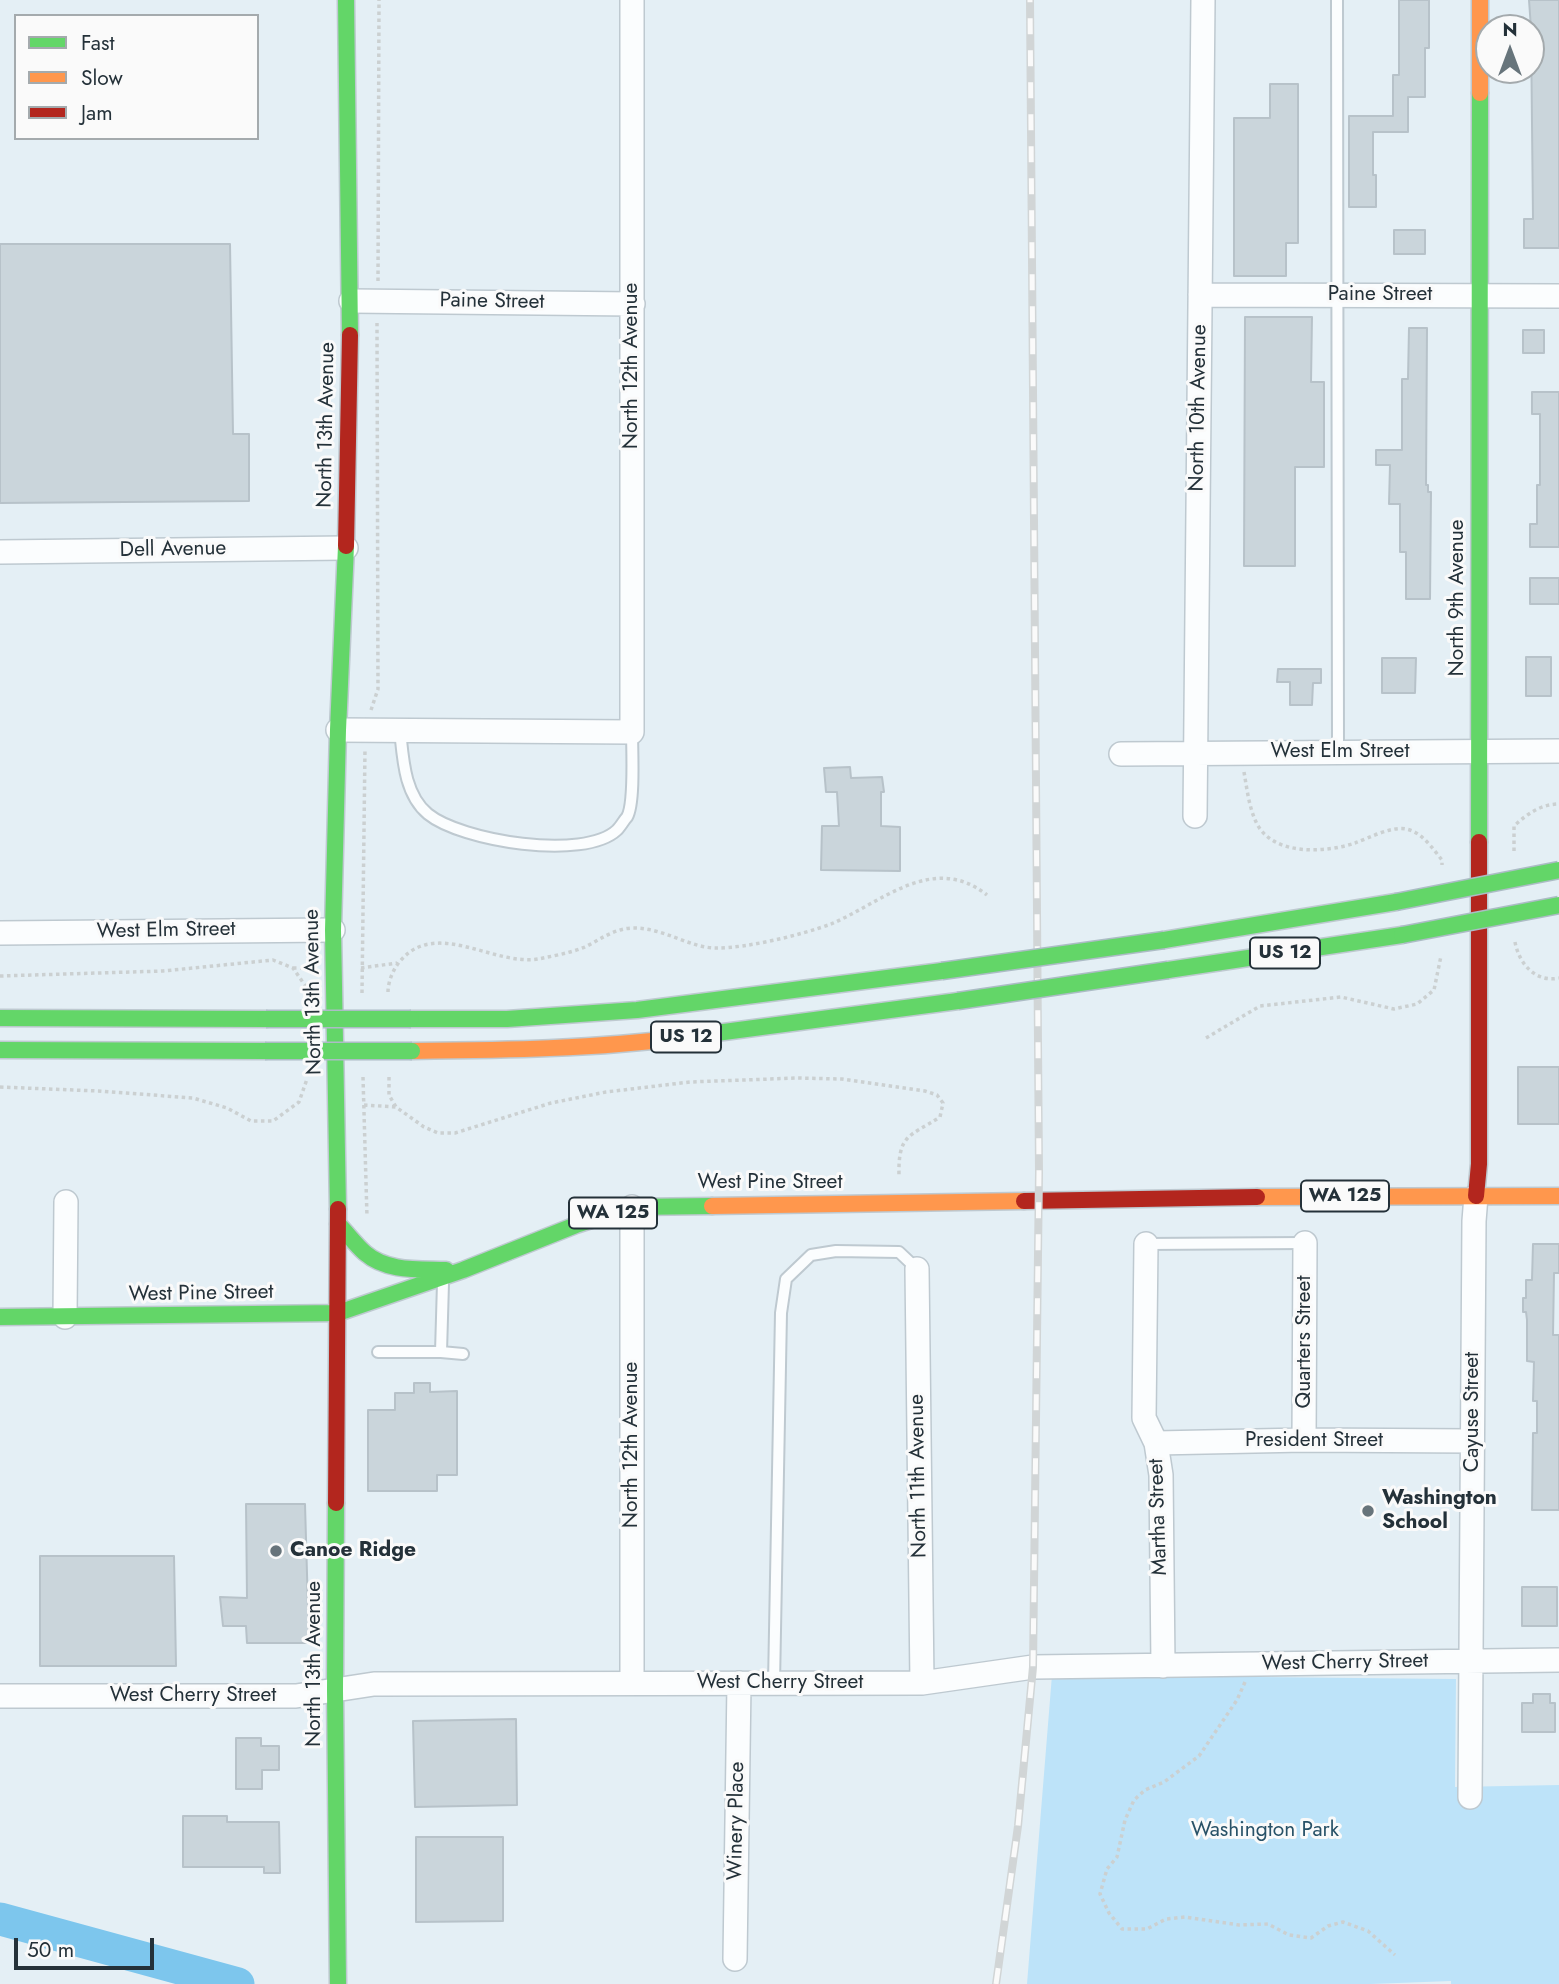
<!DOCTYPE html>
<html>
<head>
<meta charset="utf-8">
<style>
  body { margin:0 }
  #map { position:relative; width:1559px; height:1984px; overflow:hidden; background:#e4eff5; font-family:Jost,sans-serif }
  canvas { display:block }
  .legend { position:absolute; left:14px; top:14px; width:245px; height:126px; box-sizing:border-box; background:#fafafa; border:2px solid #a4aaad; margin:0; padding:9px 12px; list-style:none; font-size:21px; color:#243139 }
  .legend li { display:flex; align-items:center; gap:14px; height:35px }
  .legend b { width:35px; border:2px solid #a4aaad }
  .north { position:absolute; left:1475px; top:14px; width:70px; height:70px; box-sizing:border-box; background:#fafafa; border:2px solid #a4aaad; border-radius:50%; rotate:0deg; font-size:19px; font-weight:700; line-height:28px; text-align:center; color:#243139 }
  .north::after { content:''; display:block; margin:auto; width:24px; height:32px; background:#67747b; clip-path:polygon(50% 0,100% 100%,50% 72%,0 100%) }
  .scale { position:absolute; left:14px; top:1938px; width:140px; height:32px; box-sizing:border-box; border:4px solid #243139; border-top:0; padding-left:9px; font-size:21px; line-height:24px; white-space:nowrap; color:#243139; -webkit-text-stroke:5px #fafafa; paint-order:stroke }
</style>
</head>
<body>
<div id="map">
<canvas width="1559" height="1984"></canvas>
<ul class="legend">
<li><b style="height:9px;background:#63d668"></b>Fast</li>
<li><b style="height:9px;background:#ff974d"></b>Slow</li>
<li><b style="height:9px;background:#b3261e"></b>Jam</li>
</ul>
<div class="north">N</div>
<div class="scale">50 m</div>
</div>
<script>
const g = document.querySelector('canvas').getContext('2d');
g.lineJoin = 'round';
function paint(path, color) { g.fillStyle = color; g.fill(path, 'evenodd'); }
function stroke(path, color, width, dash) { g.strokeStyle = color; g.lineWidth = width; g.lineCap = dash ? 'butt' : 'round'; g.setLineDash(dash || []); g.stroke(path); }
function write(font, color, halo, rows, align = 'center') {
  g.font = font + ' Jost,sans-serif'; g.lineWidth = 6; g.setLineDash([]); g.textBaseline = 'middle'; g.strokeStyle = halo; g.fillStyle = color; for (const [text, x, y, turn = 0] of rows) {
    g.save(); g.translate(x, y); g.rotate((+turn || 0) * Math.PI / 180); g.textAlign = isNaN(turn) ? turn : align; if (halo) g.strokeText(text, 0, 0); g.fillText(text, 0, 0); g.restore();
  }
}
const green = new Path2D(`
  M 1052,1675 L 1456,1679 L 1455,1787 L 1559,1785 L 1559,1984 L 1451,1984 L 1451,1981 L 1371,1984 L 1027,1984 Z`);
const river = new Path2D(`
  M 0,1919 L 238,1984`);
const building = new Path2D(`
  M 1399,0 L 1429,0 L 1429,48 L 1425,48 L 1425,97 L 1408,97 L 1408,132 L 1373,132 L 1373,175 L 1376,175 L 1376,207 L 1349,207 L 1349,116 L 1393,116 L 1393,75 L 1399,75 Z
  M 1529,0 L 1559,0 L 1559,248 L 1524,248 L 1524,219 L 1533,219 L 1531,28 Z
  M 1270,84 L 1298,84 L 1298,243 L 1286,243 L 1286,276 L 1234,276 L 1234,118 L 1270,118 Z
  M 1394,230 L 1425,230 L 1425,254 L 1394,254 Z
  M 0,244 L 230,244 L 233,434 L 249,434 L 249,501 L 0,503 Z
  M 1245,317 L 1312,317 L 1311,382 L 1324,382 L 1324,467 L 1295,467 L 1295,566 L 1244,566 Z
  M 1409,328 L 1427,328 L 1426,485 L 1428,485 L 1428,492 L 1431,492 L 1430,599 L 1406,599 L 1406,552 L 1400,552 L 1400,504 L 1389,504 L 1390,465 L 1376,465 L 1376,450 L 1402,450 L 1402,379 L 1408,379 Z
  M 1523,330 L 1544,330 L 1544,353 L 1523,353 Z
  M 1532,392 L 1559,392 L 1559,547 L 1530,547 L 1530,524 L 1537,524 L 1537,485 L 1540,485 L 1540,414 L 1532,414 Z
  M 1530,578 L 1559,578 L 1559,604 L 1530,604 Z
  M 1526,657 L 1551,657 L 1551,696 L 1526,696 Z
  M 1382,658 L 1416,658 L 1415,693 L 1382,693 Z
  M 1278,669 L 1321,669 L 1321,683 L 1313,683 L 1312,705 L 1290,705 L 1290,682 L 1277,682 Z
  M 850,767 L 851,778 L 882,777 L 884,792 L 881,792 L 881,826 L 900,827 L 900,871 L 821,870 L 822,826 L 839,826 L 837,792 L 826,792 L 824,768 Z
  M 1518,1067 L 1559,1067 L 1559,1124 L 1518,1124 Z
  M 1533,1244 L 1559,1244 L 1559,1273 L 1554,1273 L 1553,1335 L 1559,1335 L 1559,1510 L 1532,1510 L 1533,1433 L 1537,1433 L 1537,1401 L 1533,1401 L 1534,1362 L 1527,1361 L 1527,1320 L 1526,1312 L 1523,1312 L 1523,1298 L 1526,1298 L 1526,1280 L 1532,1280 Z
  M 414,1383 L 430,1383 L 430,1392 L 457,1391 L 457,1475 L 437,1475 L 437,1491 L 368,1491 L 368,1410 L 395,1410 L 395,1393 L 414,1393 Z
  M 246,1504 L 305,1504 L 309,1643 L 247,1643 L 246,1626 L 223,1626 L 220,1597 L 247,1598 Z
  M 40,1556 L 174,1556 L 176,1666 L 40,1666 Z
  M 1522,1587 L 1557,1587 L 1557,1626 L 1522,1626 Z
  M 1533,1694 L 1550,1694 L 1550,1703 L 1555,1703 L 1555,1732 L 1522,1732 L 1522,1703 L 1533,1703 Z
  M 516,1719 L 517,1805 L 415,1807 L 413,1721 Z
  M 236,1738 L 261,1738 L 261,1746 L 279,1746 L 279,1770 L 262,1770 L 262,1789 L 236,1789 Z
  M 183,1816 L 227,1816 L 227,1822 L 279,1822 L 280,1873 L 264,1873 L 264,1867 L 183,1867 Z
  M 416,1837 L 503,1837 L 503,1921 L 416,1922 Z`);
const path = new Path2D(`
  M 378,281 L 379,0
  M 371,710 L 378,689 L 377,323
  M 1244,772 C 1247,789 1249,808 1257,824 C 1274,856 1325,853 1355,843 C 1369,838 1391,826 1406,829 C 1422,832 1433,849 1442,860 L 1442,865
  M 1514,851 L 1514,826 C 1527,814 1541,804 1559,804
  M 1515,942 C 1519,964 1536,983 1559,978
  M 293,968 L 308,968
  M 361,968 L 397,963
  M 0,976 L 163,971 L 273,960 L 293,968 L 309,991
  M 388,992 C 388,981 394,967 402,959 C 438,920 494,966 538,959 C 553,956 570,953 585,947 C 601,939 615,928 634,928 C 664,928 690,948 716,948 C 748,948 801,935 831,924 C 881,903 933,852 987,895
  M 362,993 L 365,748
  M 1206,1038 L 1260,1006 L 1341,997 L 1394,1009 L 1417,1004 L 1434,990 L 1441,956
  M 363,1077 L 367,1217
  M 389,1077 L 389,1095 L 396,1107 L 424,1127 L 438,1133 L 455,1133 L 551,1103 L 606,1092 L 690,1082 L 797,1078 L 842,1079 L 925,1091 L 937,1095 L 943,1103 L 940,1117 C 909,1137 898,1134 899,1176
  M 0,1087 L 98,1091 L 193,1098 L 227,1108 L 251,1121 L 273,1121 L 299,1102 L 307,1079
  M 364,1105 L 396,1107
  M 1245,1682 L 1237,1700 L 1199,1756 L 1164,1782 L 1145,1790 L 1134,1800 L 1125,1820 L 1117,1857 L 1107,1869 L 1100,1894 L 1109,1913 L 1122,1929 L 1147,1929 L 1166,1919 L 1185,1917 L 1239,1925 L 1268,1924 L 1289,1935 L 1311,1938 L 1328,1926 L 1343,1922 L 1368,1931 L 1395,1955`);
const lane = new Path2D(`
  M 1337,0 L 1338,752
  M 400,730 C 403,758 404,794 428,814 C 461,841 584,861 617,830 C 621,826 624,820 627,817 C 635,803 632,750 632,732
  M 1146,1244 L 1305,1243
  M 443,1283 L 441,1352 L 463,1354
  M 378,1352 L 441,1352
  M 774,1683 L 781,1313 L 786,1279 L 811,1255 L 836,1251 L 899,1252 L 917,1269`);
const street = new Path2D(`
  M 1200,295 L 1559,296
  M 351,301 L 633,304
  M 0,552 L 346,548
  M 338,730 L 632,732 L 632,0
  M 1121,754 L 1559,751
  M 1195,816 L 1203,0
  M 0,933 L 333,930
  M 1146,1244 L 1144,1418 L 1156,1443 L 1161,1475 L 1163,1666
  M 917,1269 L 922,1683
  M 65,1317 L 66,1202
  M 1304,1440 L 1305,1243
  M 1156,1443 L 1304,1440 L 1472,1441
  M 632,1683 L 632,1207
  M 0,1696 L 296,1696 L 374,1684 L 922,1683 L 1033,1667 L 1559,1660
  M 1470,1797 L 1474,1221 L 1476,1196
  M 735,1959 L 739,1683`);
const fast = new Path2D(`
  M 346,0 L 350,335
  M 1479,842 L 1480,93
  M 1164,940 L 1396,902
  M 1168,970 L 1402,935
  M 0,1018 L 266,1019
  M 411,1019 L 507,1019 L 637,1010 L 942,971
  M 686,1037 L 958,1001
  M 0,1050 L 265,1051
  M 338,1209 L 333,930 L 338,730 L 346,546
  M 338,1224 C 347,1233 355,1244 365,1253 C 387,1272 419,1269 446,1270
  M 0,1317 L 338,1313 L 463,1270 L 576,1225 L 632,1207 L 712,1206
  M 336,1503 L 335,1690 L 338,1984`);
const slow = new Path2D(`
  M 1480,93 L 1480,0
  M 412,1051 C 503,1050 595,1049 686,1037
  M 1257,1197 L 1559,1196
  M 712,1206 L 1024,1201`);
const jam = new Path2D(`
  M 346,546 L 350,335
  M 1476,1196 L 1479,1164 L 1479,842
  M 1024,1201 L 1257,1197
  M 336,1503 L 338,1209`);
const rail = new Path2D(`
  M 996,1984 L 1018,1826 L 1033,1667 L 1039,1172 L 1030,0`);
const fastBridge = new Path2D(`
  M 1396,902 L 1559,870
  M 1402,935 L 1559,905
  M 942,971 L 1164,940
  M 958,1001 L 1168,970
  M 266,1019 L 411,1019
  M 265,1051 L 412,1051`);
const markers = [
  [1368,1511,7,"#67747b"],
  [276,1551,7,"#67747b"]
];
const shields = [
  [1285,953,70],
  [686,1037,70],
  [1345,1196,88],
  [613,1213,88]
];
const shieldNames = [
  ["US 12",1285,953],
  ["US 12",686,1037],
  ["WA 125",1345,1196],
  ["WA 125",613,1213]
];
const streetNames = [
  ["Paine Street",1380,295],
  ["Paine Street",492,302,1],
  ["North 12th Avenue",632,366,-90],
  ["North 10th Avenue",1199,408,-89],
  ["North 13th Avenue",327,425,-89],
  ["Dell Avenue",173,550,-1],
  ["North 9th Avenue",1458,598,-90],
  ["West Elm Street",1340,752],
  ["West Elm Street",166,931,-1],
  ["North 13th Avenue",314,992,-91],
  ["West Pine Street",770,1183],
  ["West Pine Street",201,1294,-1],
  ["Quarters Street",1305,1342,-90],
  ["Cayuse Street",1473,1412,-90],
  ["President Street",1314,1441],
  ["North 12th Avenue",632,1445,-90],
  ["North 11th Avenue",919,1476,-91],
  ["Martha Street",1159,1517,-92],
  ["West Cherry Street",1345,1663,-1],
  ["North 13th Avenue",315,1664,-90],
  ["West Cherry Street",780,1683],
  ["West Cherry Street",193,1696],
  ["Winery Place",737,1821,-89]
];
const poiNames = [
  ["Washington",1382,1499],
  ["School",1382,1523],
  ["Canoe Ridge",290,1551]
];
const parkNames = [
  ["Washington Park",1265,1831]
];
paint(green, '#bde3f9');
stroke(river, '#7dc6ed', 33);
paint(building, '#cad5db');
stroke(building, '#b7c2c9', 2);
stroke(lane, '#bec9d0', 14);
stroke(street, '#bec9d0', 26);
stroke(fast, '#bec9d0', 19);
stroke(slow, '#bec9d0', 19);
stroke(jam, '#bec9d0', 19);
stroke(path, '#cbd0d1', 3.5, [3.5, 3.5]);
stroke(lane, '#fbfdfe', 10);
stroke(street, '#fbfdfe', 23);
stroke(fast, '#63d668', 16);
stroke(slow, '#ff974d', 16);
stroke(jam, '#b3261e', 16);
stroke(rail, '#d1d5d6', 8);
stroke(rail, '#fafafa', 5, [16]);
stroke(fastBridge, '#acbcc5', 19, []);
stroke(fastBridge, '#63d668', 16);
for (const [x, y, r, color] of markers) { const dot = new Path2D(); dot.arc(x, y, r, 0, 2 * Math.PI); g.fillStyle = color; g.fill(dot); stroke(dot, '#fafafa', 2.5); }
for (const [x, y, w] of shields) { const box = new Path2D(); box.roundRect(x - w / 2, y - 15.5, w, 31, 5); g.fillStyle = '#fafafa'; g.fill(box); stroke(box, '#243139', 2); }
write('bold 19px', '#243139', null, shieldNames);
write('21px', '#243139', '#fafafa', streetNames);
write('bold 21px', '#243139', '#fafafa', poiNames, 'left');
write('21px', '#285268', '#fafafa', parkNames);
</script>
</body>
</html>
